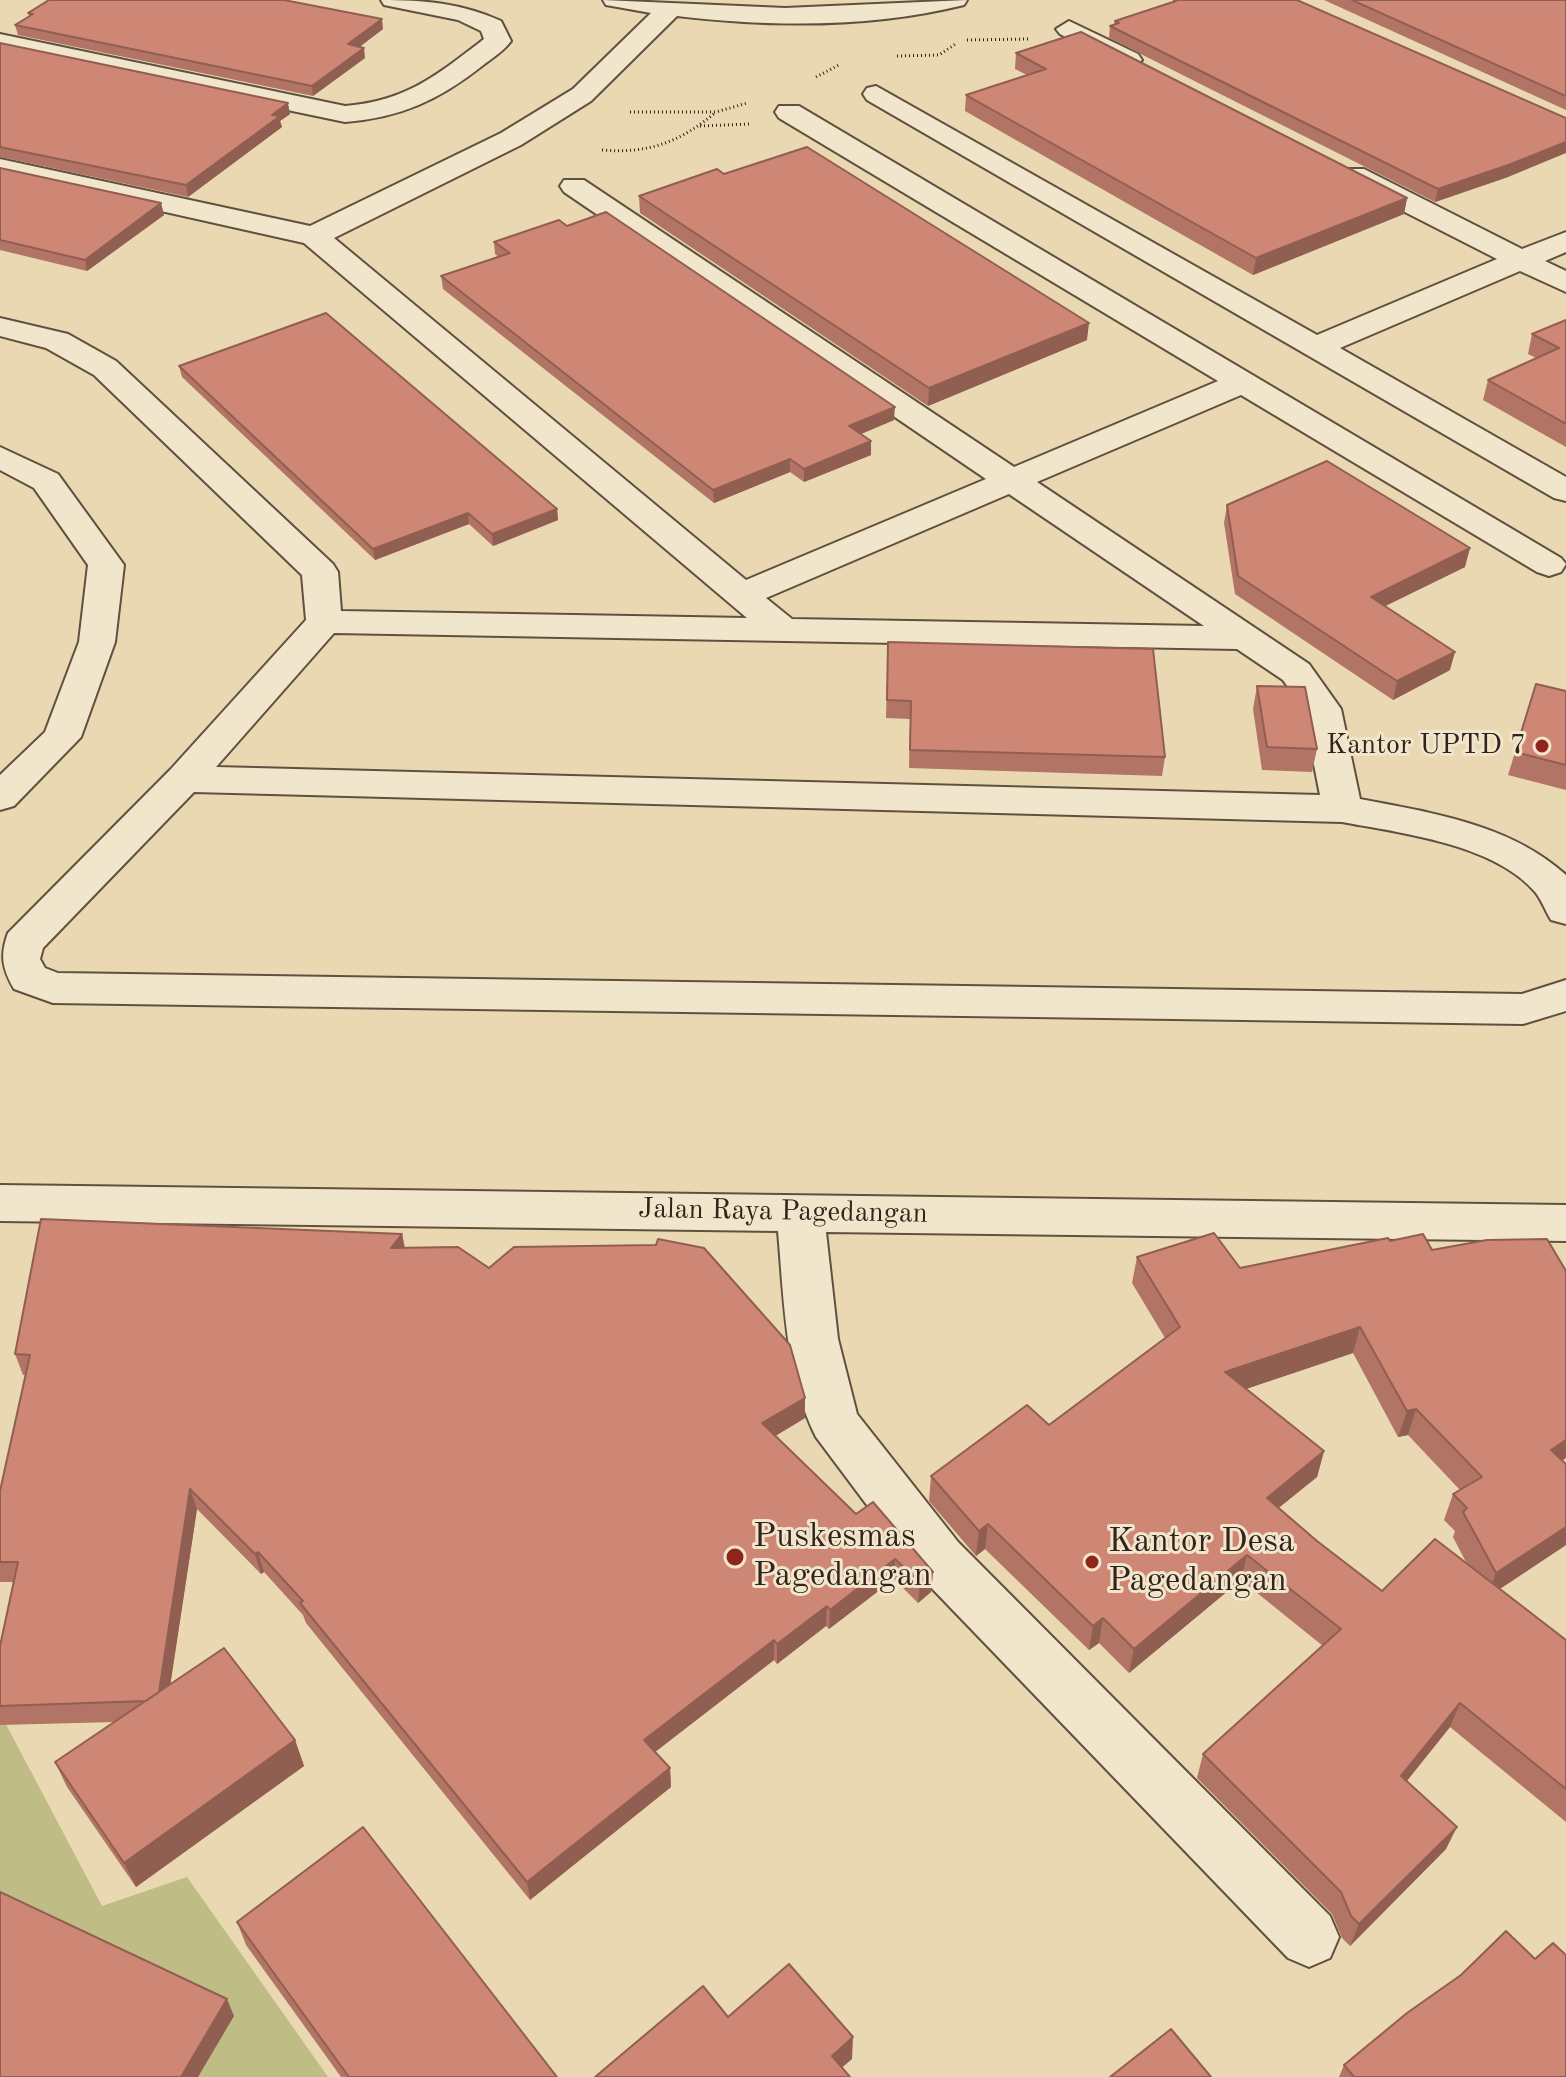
<!DOCTYPE html>
<html>
<head>
<meta charset="utf-8">
<style>
  body { margin:0 }
  canvas { display:block; background:#e9d8b1 }
</style>
</head>
<body>
<canvas width="1566" height="2077"></canvas>
<script>
const g = document.querySelector('canvas').getContext('2d');
g.lineJoin = 'round';
function paint(path, color) { g.fillStyle = color; g.fill(path, 'evenodd'); }
function stroke(path, color, width, dash) { g.strokeStyle = color; g.lineWidth = width; g.lineCap = dash ? 'butt' : 'round'; g.setLineDash(dash || []); g.stroke(path); }
function write(font, color, halo, rows, align = 'center') {
  g.font = font + ' "Old Standard TT",serif'; g.lineWidth = 6; g.setLineDash([]); g.textBaseline = 'middle'; g.strokeStyle = halo; g.fillStyle = color; for (const [text, x, y, turn = 0] of rows) {
    g.save(); g.translate(x, y); g.rotate((+turn || 0) * Math.PI / 180); g.textAlign = isNaN(turn) ? turn : align; if (halo) g.strokeText(text, 0, 0); g.fillText(text, 0, 0); g.restore();
  }
}
const green = new Path2D(`
  M 0,1713 L 102,1906 L 187,1877 L 328,2077 L 0,2077 Z`);
const path = new Path2D(`
  M 967,40 L 1029,39
  M 897,56 L 939,55 L 957,43
  M 816,77 L 839,65
  M 630,112 L 716,112 L 747,103
  M 700,126 L 750,124
  M 602,150 C 649,154 680,142 716,112`);
const minor = new Path2D(`
  M 381,0 C 424,0 461,3 501,21 L 511,41 C 504,51 492,58 482,66 C 439,100 400,118 345,122 L 0,50 L 0,34 L 345,106 C 407,101 437,75 484,39 L 481,31 L 458,20 L 384,5 Z
  M 603,0 L 785,8 L 967,0 L 964,5 C 872,28 770,27 677,16 L 591,101 L 521,145 L 334,238 L 746,580 L 986,479 L 564,192 L 560,186 L 564,180 L 584,180 L 1014,467 L 1218,381 L 779,118 L 775,112 L 779,106 L 799,106 L 1561,558 L 1566,564 L 1561,572 L 1549,576 L 1537,572 L 1241,395 L 1037,482 L 1309,664 L 1341,709 L 1360,799 C 1432,813 1510,824 1566,875 L 1566,924 L 1551,920 C 1546,912 1542,901 1536,893 C 1495,844 1401,833 1342,822 L 194,792 L 43,948 L 40,959 L 45,968 L 58,973 L 1522,994 L 1566,980 L 1566,1011 L 1523,1024 L 53,1003 L 14,989 C 2,968 0,955 8,933 L 170,770 L 306,620 L 302,575 L 94,375 L 46,348 L 0,336 L 0,318 L 68,334 L 116,361 L 333,564 L 338,572 L 341,611 L 747,618 L 304,243 L 0,175 L 0,159 L 310,226 L 501,133 L 573,89 L 651,13 L 606,5 ZM 1009,494 L 1204,626 L 792,619 L 766,598 ZM 334,633 L 1237,649 L 1283,680 L 1303,709 L 1320,795 L 216,767 Z
  M 1069,21 L 1138,54 L 1142,60 L 1129,68 L 1120,66 L 1060,34 L 1056,29 Z
  M 876,86 L 1317,335 L 1497,259 L 1344,181 L 1340,175 L 1344,169 L 1364,169 L 1522,249 L 1566,232 L 1566,252 L 1545,261 L 1566,271 L 1566,292 L 1520,271 L 1340,348 L 1566,477 L 1566,501 L 1554,498 L 867,100 L 863,94 L 867,88 Z
  M 0,447 L 58,474 L 124,565 L 115,642 L 81,737 L 14,806 L 0,810 L 0,775 L 45,732 L 79,642 L 88,565 L 34,488 L 0,470 Z
  M 0,1185 L 1566,1205 L 1566,1241 L 826,1232 L 838,1339 L 857,1414 L 958,1542 L 1330,1916 L 1339,1937 L 1330,1958 L 1309,1967 L 1288,1958 L 920,1576 L 816,1437 C 785,1375 784,1299 778,1231 L 0,1221 Z`);
const wall = new Path2D(`
  M 1173,0 L 1297,0 L 1508,177 L 1435,202 L 1109,38 L 1110,26 L 1114,24 L 1115,21 L 1173,2 Z
  M 1324,0 L 1566,0 L 1566,110 Z
  M 28,13 L 383,29 L 359,47 L 365,58 L 313,96 L 18,35 L 15,25 L 29,16 Z
  M 0,43 L 290,114 L 280,121 L 282,127 L 188,197 L 0,157 Z
  M 1016,53 L 1407,198 L 1404,214 L 1253,275 L 965,111 L 966,95 L 1027,75 L 1015,69 Z
  M 0,168 L 161,203 L 164,215 L 87,271 L 0,250 Z
  M 724,174 L 1087,340 L 928,406 L 640,213 L 639,196 Z
  M 567,226 L 894,420 L 861,434 L 871,455 L 804,482 L 790,472 L 714,503 L 443,289 L 441,276 L 499,257 L 495,254 L 494,242 Z
  M 1566,320 L 1566,447 L 1483,400 L 1488,380 L 1536,358 L 1528,354 L 1532,334 Z
  M 179,366 L 557,509 L 558,520 L 493,546 L 469,524 L 375,560 L 182,377 Z
  M 1227,505 L 1465,567 L 1385,606 L 1450,670 L 1393,700 L 1235,594 L 1224,523 Z
  M 888,642 L 1165,757 L 1162,776 L 909,768 L 910,719 L 886,718 Z
  M 1536,684 L 1566,691 L 1566,790 L 1508,775 Z
  M 1257,686 L 1317,749 L 1312,772 L 1262,770 L 1253,709 Z
  M 402,1234 L 405,1248 L 489,1268 L 805,1398 L 805,1418 L 775,1436 L 856,1514 L 933,1572 L 931,1592 L 918,1603 L 894,1579 L 829,1629 L 826,1626 L 777,1664 L 774,1660 L 655,1752 L 670,1768 L 671,1787 L 530,1900 L 306,1623 L 303,1615 L 264,1572 L 261,1574 L 197,1509 L 170,1684 L 295,1740 L 304,1766 L 136,1887 L 67,1787 L 55,1762 L 115,1722 L 0,1725 L 0,1646 L 13,1582 L 0,1582 L 0,1491 L 26,1375 L 23,1375 L 15,1354 Z
  M 1388,1238 L 1562,1461 L 1566,1545 L 1500,1589 L 1566,1640 L 1566,1822 L 1450,1727 L 1407,1781 L 1446,1849 L 1350,1946 L 1342,1938 L 1332,1914 L 1197,1778 L 1203,1754 L 1323,1646 L 1241,1580 L 1129,1673 L 1099,1643 L 1089,1650 L 985,1549 L 976,1556 L 929,1501 L 931,1476 L 1049,1425 L 1165,1338 L 1132,1283 L 1137,1257 L 1240,1268 ZM 1353,1353 L 1398,1437 L 1408,1435 L 1460,1490 L 1453,1494 L 1444,1520 L 1455,1531 L 1453,1537 L 1467,1564 L 1382,1591 L 1317,1541 L 1278,1508 L 1317,1477 L 1324,1451 L 1246,1389 Z
  M 237,1922 L 557,2077 L 341,2077 L 246,1945 Z
  M 1535,1959 L 1566,2077 L 1339,2077 L 1344,2065 Z`);
const shadedWall = new Path2D(`
  M 382,19 L 383,29 L 349,55 L 348,44 Z
  M 364,48 L 365,58 L 313,96 L 312,86 Z
  M 288,103 L 290,114 L 280,121 L 282,127 L 188,197 L 186,185 Z
  M 1566,142 L 1566,153 L 1508,177 L 1435,202 L 1438,189 Z
  M 1407,198 L 1404,214 L 1253,275 L 1256,258 Z
  M 161,203 L 164,215 L 87,271 L 85,260 Z
  M 1089,323 L 1087,340 L 928,406 L 929,388 Z
  M 895,407 L 894,420 L 849,439 L 849,426 Z
  M 871,441 L 871,455 L 804,482 L 804,469 Z
  M 790,459 L 790,472 L 714,503 L 713,490 Z
  M 557,509 L 558,520 L 493,546 L 492,534 Z
  M 468,513 L 469,524 L 375,560 L 373,549 Z
  M 1470,548 L 1465,567 L 1367,615 L 1371,597 Z
  M 1455,652 L 1450,670 L 1393,700 L 1397,681 Z
  M 402,1234 L 406,1255 L 391,1248 Z
  M 1360,1327 L 1353,1353 L 1219,1398 L 1225,1372 Z
  M 805,1398 L 805,1418 L 762,1444 L 762,1423 Z
  M 1416,1409 L 1408,1435 L 1398,1437 L 1407,1411 Z
  M 1566,1440 L 1566,1458 L 1540,1475 L 1551,1450 Z
  M 1324,1451 L 1317,1477 L 1260,1523 L 1267,1498 Z
  M 190,1489 L 197,1509 L 165,1720 L 157,1701 Z
  M 988,1524 L 985,1549 L 976,1556 L 979,1531 Z
  M 1566,1527 L 1566,1545 L 1486,1598 L 1496,1573 Z
  M 258,1552 L 264,1572 L 261,1574 L 255,1554 Z
  M 1247,1555 L 1241,1580 L 1129,1673 L 1134,1649 Z
  M 895,1559 L 894,1579 L 829,1629 L 830,1610 Z
  M 933,1572 L 931,1592 L 918,1603 L 920,1583 Z
  M 827,1606 L 826,1626 L 777,1664 L 777,1644 Z
  M 1103,1618 L 1099,1643 L 1089,1650 L 1093,1626 Z
  M 774,1640 L 774,1660 L 646,1759 L 644,1740 Z
  M 1460,1703 L 1450,1727 L 1392,1799 L 1401,1776 Z
  M 295,1740 L 304,1766 L 136,1887 L 124,1863 Z
  M 670,1768 L 671,1787 L 530,1900 L 527,1882 Z
  M 1457,1827 L 1446,1849 L 1350,1946 L 1359,1924 Z
  M 227,1999 L 234,2016 L 198,2077 L 181,2077 Z
  M 853,2037 L 852,2059 L 831,2077 L 832,2056 Z`);
const building = new Path2D(`
  M 49,0 L 284,0 L 382,19 L 348,44 L 364,48 L 312,86 L 15,25 L 33,14 L 28,13 Z
  M 1174,0 L 1297,0 L 1566,118 L 1566,142 L 1511,164 L 1438,189 L 1110,26 L 1119,23 L 1115,21 L 1176,1 Z
  M 1352,0 L 1566,0 L 1566,96 Z
  M 1081,32 L 1407,198 L 1256,258 L 966,95 L 1046,69 L 1016,53 Z
  M 0,43 L 288,103 L 272,115 L 280,116 L 186,185 L 0,147 Z
  M 807,147 L 1089,323 L 929,388 L 639,196 L 717,169 L 724,174 Z
  M 0,168 L 161,203 L 85,260 L 0,240 Z
  M 606,212 L 895,407 L 849,426 L 871,441 L 804,469 L 790,459 L 713,490 L 441,276 L 510,253 L 494,242 L 559,220 L 567,226 Z
  M 326,313 L 557,509 L 492,534 L 468,513 L 373,549 L 179,366 Z
  M 1566,320 L 1566,424 L 1488,380 L 1559,348 L 1532,334 Z
  M 1327,461 L 1470,548 L 1371,597 L 1455,652 L 1397,681 L 1238,576 L 1227,505 Z
  M 888,642 L 1153,649 L 1165,757 L 910,750 L 911,701 L 887,700 Z
  M 1536,684 L 1566,691 L 1566,765 L 1515,752 Z
  M 1257,686 L 1305,687 L 1317,749 L 1267,747 Z
  M 41,1219 L 402,1234 L 391,1248 L 458,1247 L 489,1268 L 514,1247 L 656,1245 L 658,1239 L 704,1248 L 790,1345 L 805,1398 L 762,1423 L 856,1514 L 873,1502 L 933,1572 L 920,1583 L 895,1559 L 830,1610 L 827,1606 L 777,1644 L 774,1640 L 644,1740 L 670,1768 L 527,1882 L 300,1603 L 303,1601 L 258,1552 L 255,1554 L 190,1489 L 159,1692 L 146,1701 L 0,1706 L 0,1646 L 18,1562 L 0,1562 L 0,1491 L 30,1355 L 15,1354 Z
  M 1214,1233 L 1240,1268 L 1388,1238 L 1390,1241 L 1423,1234 L 1432,1250 L 1487,1240 L 1547,1239 L 1566,1271 L 1566,1440 L 1551,1450 L 1566,1464 L 1566,1527 L 1496,1573 L 1463,1512 L 1467,1508 L 1453,1494 L 1482,1477 L 1416,1409 L 1407,1411 L 1360,1327 L 1225,1372 L 1324,1451 L 1267,1498 L 1317,1541 L 1382,1591 L 1435,1539 L 1566,1640 L 1566,1789 L 1460,1703 L 1401,1776 L 1457,1827 L 1359,1924 L 1351,1916 L 1341,1892 L 1203,1754 L 1341,1629 L 1247,1555 L 1134,1649 L 1103,1618 L 1093,1626 L 988,1524 L 979,1531 L 931,1476 L 1027,1405 L 1049,1425 L 1180,1327 L 1137,1257 Z
  M 224,1648 L 295,1740 L 124,1863 L 55,1762 Z
  M 363,1827 L 557,2077 L 349,2077 L 237,1922 Z
  M 0,1892 L 227,1999 L 181,2077 L 0,2077 Z
  M 1506,1931 L 1535,1959 L 1553,1943 L 1566,1955 L 1566,2077 L 1354,2077 L 1344,2065 L 1407,2013 L 1461,1975 Z
  M 789,1964 L 853,2037 L 832,2056 L 850,2077 L 595,2077 L 703,1986 L 728,2017 Z
  M 1171,2029 L 1211,2077 L 1110,2077 Z`);
const markers = [
  [1542,746,8,"#8f2418"],
  [735,1557,10,"#8f2418"],
  [1092,1562,8,"#8f2418"]
];
const poiNames = [
  ["Kantor UPTD 7",1526,746]
];
const streetNames = [
  ["Jalan Raya Pagedangan",783,1212,1]
];
const nearPoinames = [
  ["Puskesmas",753,1537],
  ["Pagedangan",753,1576],
  ["Kantor Desa",1108,1542],
  ["Pagedangan",1108,1581]
];
paint(green, '#bfbc86');
stroke(minor, '#605040', 4);
stroke(path, '#32231b', 3, [1, 3]);
paint(minor, '#f1e6cc');
paint(wall, '#b27465');
paint(shadedWall, '#915e52');
paint(building, '#cf8775');
stroke(building, '#915e52', 2);
for (const [x, y, r, color] of markers) { const dot = new Path2D(); dot.arc(x, y, r, 0, 2 * Math.PI); g.fillStyle = color; g.fill(dot); stroke(dot, '#f1e6cc', 3); }
write('28px', '#32231b', '#f1e6cc', poiNames, 'right');
write('28px', '#32231b', '#f1e6cc', streetNames);
write('34px', '#32231b', '#f1e6cc', nearPoinames, 'left');
</script>
</body>
</html>
